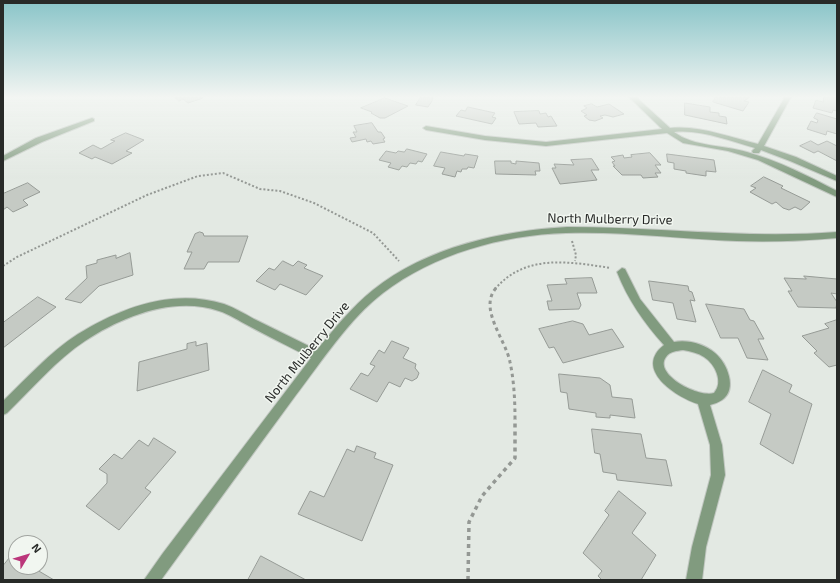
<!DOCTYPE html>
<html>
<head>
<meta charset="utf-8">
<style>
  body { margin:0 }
  #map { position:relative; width:840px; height:583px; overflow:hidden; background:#e3e9e3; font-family:"Exo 2",sans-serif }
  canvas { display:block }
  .frame { position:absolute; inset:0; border:4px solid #282a28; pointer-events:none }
  .north { position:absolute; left:8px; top:535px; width:40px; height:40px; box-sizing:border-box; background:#f1f6f0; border:1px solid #a1a4a0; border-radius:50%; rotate:52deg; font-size:11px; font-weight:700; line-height:16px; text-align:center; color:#282a28 }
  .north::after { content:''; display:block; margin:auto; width:14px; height:18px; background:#bb367a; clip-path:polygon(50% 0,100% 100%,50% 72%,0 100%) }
</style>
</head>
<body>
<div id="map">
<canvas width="840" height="583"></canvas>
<div class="frame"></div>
<div class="north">N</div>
</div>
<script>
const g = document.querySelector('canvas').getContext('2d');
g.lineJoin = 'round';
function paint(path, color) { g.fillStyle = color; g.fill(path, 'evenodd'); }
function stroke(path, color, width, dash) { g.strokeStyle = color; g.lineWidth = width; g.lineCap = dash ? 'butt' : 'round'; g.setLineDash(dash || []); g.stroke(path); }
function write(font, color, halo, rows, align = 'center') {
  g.font = font + ' "Exo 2",sans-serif'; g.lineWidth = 3; g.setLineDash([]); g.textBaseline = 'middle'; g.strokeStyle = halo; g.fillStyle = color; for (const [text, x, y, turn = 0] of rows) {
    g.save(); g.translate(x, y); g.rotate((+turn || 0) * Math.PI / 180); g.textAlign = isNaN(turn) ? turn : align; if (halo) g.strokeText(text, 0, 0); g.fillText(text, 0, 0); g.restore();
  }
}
const building = new Path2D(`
  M 175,97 L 202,97 L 203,98 L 188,103 L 183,99 L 179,101 Z
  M 421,97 L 433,97 L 432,101 L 428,107 L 416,105 Z
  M 716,97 L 750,97 L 744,101 L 749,102 L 743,111 L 713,102 Z
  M 824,97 L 837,97 L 837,111 L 833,110 L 832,113 L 813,108 L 816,100 L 823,102 Z
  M 385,98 L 408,106 L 385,118 L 380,118 L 371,113 L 372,112 L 361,108 Z
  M 685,103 L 710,107 L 710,112 L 719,113 L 719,116 L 726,117 L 727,124 L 685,115 Z
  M 592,104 L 597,107 L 609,104 L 624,114 L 613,117 L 605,115 L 600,116 L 603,118 L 595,121 L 589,120 L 584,116 L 587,115 L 581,111 L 587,108 L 584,106 Z
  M 468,107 L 495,113 L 492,117 L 496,118 L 492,124 L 456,116 L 461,110 L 465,111 Z
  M 539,111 L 540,114 L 546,113 L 548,117 L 551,116 L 557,126 L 538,127 L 536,123 L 519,124 L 514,112 Z
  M 817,113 L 837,119 L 837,134 L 827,131 L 826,135 L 807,129 L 811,121 L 817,123 L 818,120 L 814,118 Z
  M 372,123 L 378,132 L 381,132 L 385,138 L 383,139 L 385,142 L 373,144 L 371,141 L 367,142 L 366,139 L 352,142 L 350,138 L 356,137 L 353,132 L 357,132 L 354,126 Z
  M 126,133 L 144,140 L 126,151 L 132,153 L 112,164 L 95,157 L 92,159 L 79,153 L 93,145 L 101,149 L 115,141 L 111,140 Z
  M 811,141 L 818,145 L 827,141 L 837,146 L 837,161 L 818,151 L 814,153 L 800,146 Z
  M 407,149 L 427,154 L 422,162 L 418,161 L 416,164 L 410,163 L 407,167 L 402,166 L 399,170 L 388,167 L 391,163 L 379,160 L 386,151 L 396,153 L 398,151 L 404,152 Z
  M 441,152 L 464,156 L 465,154 L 478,156 L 474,168 L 468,167 L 467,169 L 462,169 L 461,172 L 457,171 L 455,177 L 442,174 L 445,168 L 434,166 Z
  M 650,153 L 661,165 L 655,165 L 661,173 L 655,173 L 658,177 L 643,178 L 641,175 L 622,175 L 613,166 L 615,166 L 612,162 L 615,161 L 611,157 L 623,155 L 624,158 L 632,157 L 631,155 Z
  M 667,154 L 714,160 L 716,172 L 706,171 L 706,176 L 686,173 L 686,171 L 674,169 L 674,163 L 668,162 Z
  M 592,159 L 599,170 L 591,170 L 597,180 L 560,184 L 552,168 L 556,168 L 554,164 L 574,165 L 571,160 Z
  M 495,161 L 511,161 L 511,163 L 516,164 L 516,161 L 539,163 L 540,171 L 535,171 L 536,175 L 496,174 Z
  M 764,177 L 783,186 L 781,188 L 810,202 L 801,210 L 795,207 L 789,210 L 783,208 L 776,202 L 772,204 L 750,192 L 756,188 L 751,186 Z
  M 28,183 L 40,192 L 23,200 L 28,205 L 13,212 L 7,207 L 3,210 L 3,194 Z
  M 200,232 L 203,233 L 204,236 L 248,236 L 239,262 L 208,262 L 204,269 L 184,269 L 192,252 L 187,252 L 195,234 Z
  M 130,253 L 133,275 L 99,286 L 81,303 L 65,299 L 87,278 L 86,266 L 97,263 L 97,260 L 116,255 L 116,258 Z
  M 283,261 L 293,266 L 298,261 L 307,265 L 304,268 L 323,276 L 306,295 L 280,284 L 275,290 L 256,281 L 269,268 L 274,270 Z
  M 804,276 L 837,279 L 837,294 L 831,293 L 837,302 L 836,308 L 798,307 L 788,291 L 792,291 L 784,278 L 806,279 Z
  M 592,278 L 597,293 L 577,293 L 581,305 L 579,309 L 549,310 L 547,301 L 552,301 L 547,285 L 567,284 L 565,279 Z
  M 649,281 L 688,286 L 689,291 L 692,292 L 695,301 L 690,300 L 696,322 L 677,319 L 673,303 L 653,300 Z
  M 38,297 L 56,307 L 3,348 L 3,323 Z
  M 706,304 L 744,309 L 750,320 L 754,321 L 764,339 L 758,339 L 768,360 L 747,358 L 738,338 L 721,338 Z
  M 837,320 L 837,365 L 829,367 L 814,353 L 817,351 L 802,336 L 829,328 L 825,324 Z
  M 573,321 L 583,324 L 589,335 L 612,329 L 624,347 L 563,363 L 554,347 L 549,348 L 539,329 Z
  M 392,341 L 409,348 L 403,358 L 416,364 L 415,368 L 419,373 L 417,378 L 412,381 L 405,378 L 400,387 L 389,382 L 377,402 L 350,389 L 361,373 L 368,376 L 375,366 L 370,364 L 379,350 L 384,353 Z
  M 196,342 L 196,346 L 207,343 L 209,370 L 137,391 L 139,362 L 187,349 L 187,344 Z
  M 763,370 L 792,385 L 789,392 L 812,404 L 793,464 L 760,444 L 771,414 L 749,402 Z
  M 559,374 L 600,378 L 610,385 L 612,397 L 632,399 L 635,418 L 610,415 L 610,418 L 596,417 L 596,413 L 569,409 L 567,393 L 561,392 Z
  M 592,429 L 641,434 L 646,458 L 666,460 L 672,486 L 617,480 L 616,474 L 603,472 L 600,454 L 595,453 Z
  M 154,438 L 176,452 L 145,488 L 151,492 L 119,530 L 86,506 L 107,483 L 107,474 L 99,469 L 114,454 L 122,459 L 139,440 L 148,446 Z
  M 357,446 L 376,453 L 374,458 L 393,465 L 362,541 L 298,514 L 310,491 L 324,497 L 347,449 L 354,452 Z
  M 619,491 L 646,513 L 632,533 L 656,555 L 641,580 L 602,580 L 598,576 L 602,571 L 583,553 L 609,515 L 605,511 Z
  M 12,555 L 16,557 L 16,567 L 32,567 L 54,580 L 3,580 L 3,566 Z
  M 261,556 L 306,580 L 248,580 Z`);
const pathFar2 = new Path2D(`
  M 572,241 L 576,255 L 575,261
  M 3,266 L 17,257 L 147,195 L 198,176 L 223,173 L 260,189 L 280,191 L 314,203 L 373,233 L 399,261
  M 495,289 C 526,253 570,262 611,268`);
const pathFar1 = new Path2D(`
  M 496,288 C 478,309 506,340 510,362 C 514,381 515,400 515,420`);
const path = new Path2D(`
  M 468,580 L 469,522 L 482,496 L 515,458 L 515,419`);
const minor = new Path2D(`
  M 629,97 L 636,97 L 670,128 C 699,125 729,137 758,144 L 785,97 L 791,97 L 764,146 L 796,157 L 837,176 L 837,181 L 790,161 L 761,150 L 759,153 L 753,153 L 752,151 L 755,148 C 730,141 700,129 674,132 C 694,147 724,145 747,152 C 779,161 808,176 837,191 L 837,197 L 758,160 L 728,151 L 683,143 L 667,133 L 546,146 L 485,140 L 426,130 L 423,128 L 426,126 L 485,136 L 546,142 L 662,129 Z
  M 92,118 L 94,119 L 94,121 L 42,142 L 3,161 L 3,156 L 36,138 Z
  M 567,227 C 657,227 747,239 837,232 L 837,238 C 804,241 771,242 737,241 C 680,239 623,231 566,233 C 502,235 434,254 383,293 C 350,318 321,362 296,395 C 251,456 206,518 161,580 L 144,580 L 163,553 L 311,358 C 290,347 269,337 249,326 C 239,321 229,314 219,311 C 174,296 123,316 85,341 C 56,360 32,389 7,413 L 3,415 L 3,401 C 27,378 50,352 78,334 C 122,307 173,288 224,304 C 235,308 245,314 254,319 C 275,329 296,340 317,350 C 334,329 352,307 373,290 C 427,247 500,231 567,227 Z
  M 622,268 L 625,269 L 640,299 L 674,342 C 687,339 705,344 715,353 C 727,363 738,389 722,400 C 719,402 714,404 710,405 L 722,445 L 725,475 L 706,547 L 702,580 L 686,580 L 692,547 L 711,475 L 710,445 L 698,404 C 676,397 633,369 664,345 C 644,323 628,300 617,272 ZM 683,350 C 690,351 698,353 704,357 C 715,364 724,382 714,393 C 698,398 653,374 666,357 C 670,351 677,351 683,350 Z`);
const streetNames = [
  ["North Mulberry Drive",610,219,1],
  ["North Mulberry Drive",307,352,-51]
];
paint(building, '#c5cac4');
stroke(building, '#969b96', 1);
stroke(minor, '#c1c7c1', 2);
stroke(pathFar2, '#949894', 2, [2, 2]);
stroke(pathFar1, '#949894', 3, [3.5, 3.5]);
stroke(path, '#949894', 3.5, [4, 4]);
paint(minor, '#819b7f');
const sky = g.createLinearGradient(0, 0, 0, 179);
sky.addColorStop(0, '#89c4c8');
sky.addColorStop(0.54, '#f2f5f2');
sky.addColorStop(1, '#f2f5f200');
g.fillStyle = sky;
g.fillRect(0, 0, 840, 179);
write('13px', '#282a28', '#f1f6f0', streetNames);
</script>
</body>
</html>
